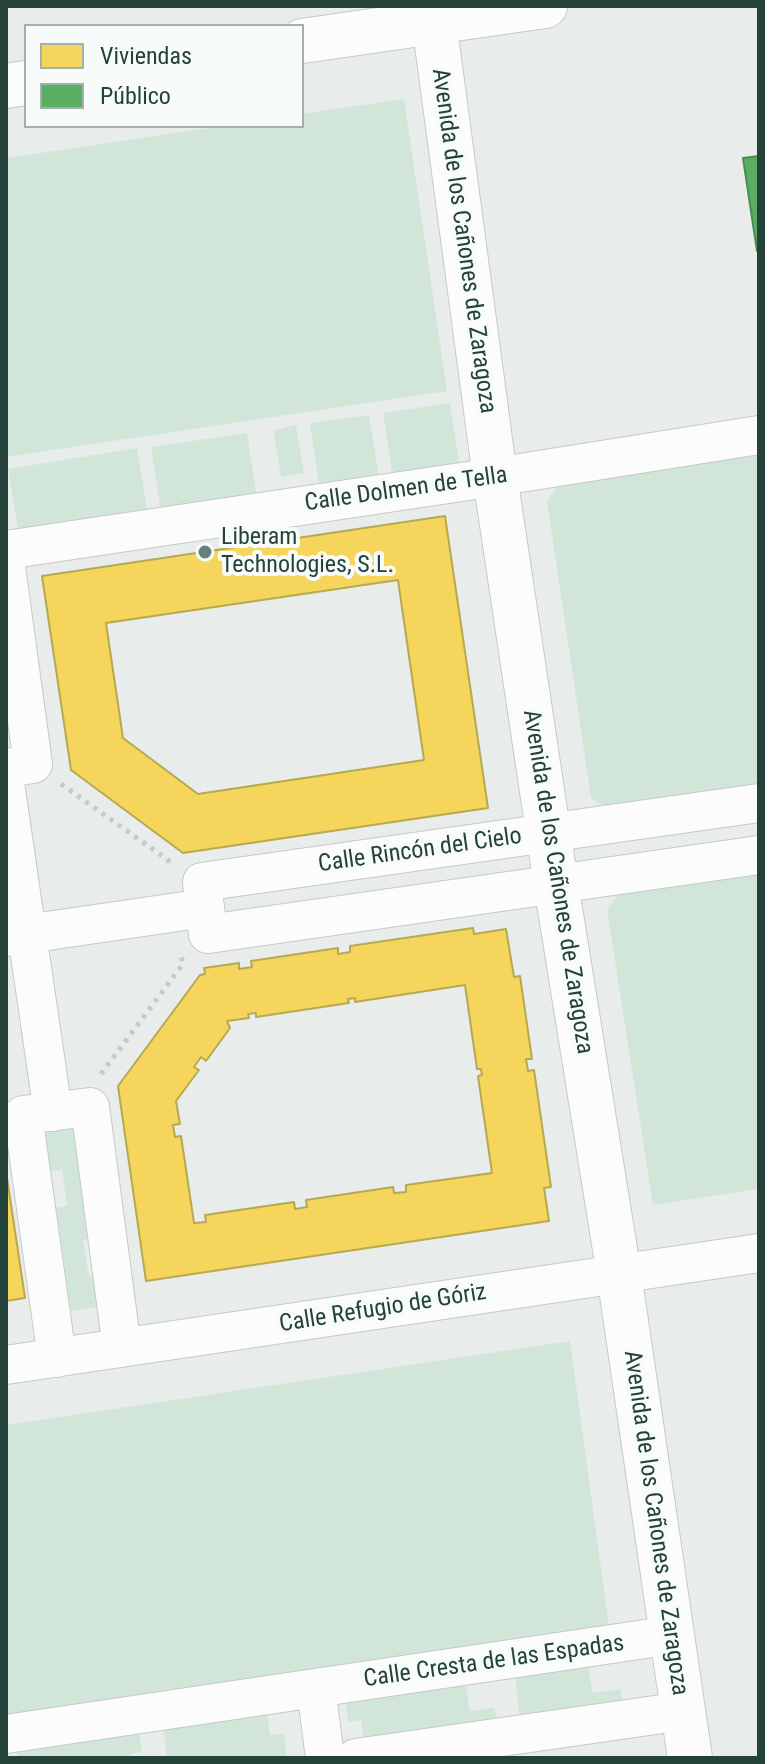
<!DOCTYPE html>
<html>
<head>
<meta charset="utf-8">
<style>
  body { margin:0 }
  #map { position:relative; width:765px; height:1764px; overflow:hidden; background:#e8edeb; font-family:"Roboto Condensed",sans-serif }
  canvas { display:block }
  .frame { position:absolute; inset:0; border:8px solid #24423a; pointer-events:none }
  .legend { position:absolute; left:24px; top:24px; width:280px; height:104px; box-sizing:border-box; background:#f7fbf9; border:2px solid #a3b1ad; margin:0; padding:10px 14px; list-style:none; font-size:24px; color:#24423a }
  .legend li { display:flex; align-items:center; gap:16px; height:40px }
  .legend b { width:40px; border:2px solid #a3b1ad }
</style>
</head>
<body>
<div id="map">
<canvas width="765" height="1764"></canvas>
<div class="frame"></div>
<ul class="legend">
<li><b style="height:22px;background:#f6d55c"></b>Viviendas</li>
<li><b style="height:22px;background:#5aae61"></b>Público</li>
</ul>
</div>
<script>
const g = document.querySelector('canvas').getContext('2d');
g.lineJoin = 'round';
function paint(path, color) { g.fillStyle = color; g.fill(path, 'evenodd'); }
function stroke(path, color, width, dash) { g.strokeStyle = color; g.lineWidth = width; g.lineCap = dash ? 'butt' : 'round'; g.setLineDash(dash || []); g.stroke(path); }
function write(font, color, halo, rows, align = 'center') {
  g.font = font + ' "Roboto Condensed",sans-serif'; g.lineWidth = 8; g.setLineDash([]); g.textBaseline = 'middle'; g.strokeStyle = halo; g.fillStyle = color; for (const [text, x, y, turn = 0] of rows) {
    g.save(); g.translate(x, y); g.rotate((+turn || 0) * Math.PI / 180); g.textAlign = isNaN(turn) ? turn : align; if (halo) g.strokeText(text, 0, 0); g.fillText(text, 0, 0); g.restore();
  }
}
const green = new Path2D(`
  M 404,99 L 447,391 L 6,457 L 6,158 L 223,126 L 302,126 L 302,114 Z
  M 450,403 L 460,470 L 393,479 L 383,413 Z
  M 369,415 L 380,483 L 320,491 L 310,423 Z
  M 296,425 L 304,473 L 281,477 L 273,430 Z
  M 247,433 L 257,498 L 161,512 L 151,447 Z
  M 137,448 L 148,515 L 19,536 L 8,469 Z
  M 759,449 L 759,792 L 613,812 L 591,798 L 547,501 L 564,477 Z
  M 759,867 L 759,1189 L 653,1205 L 607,910 L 625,886 Z
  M 79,1128 L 95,1238 L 83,1240 L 89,1276 L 100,1275 L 104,1306 L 71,1311 L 56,1208 L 67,1206 L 62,1170 L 49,1171 L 44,1133 Z
  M 570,1341 L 610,1634 L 6,1723 L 6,1425 Z
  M 587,1661 L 593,1693 L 620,1689 L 624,1706 L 520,1722 L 515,1672 Z
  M 465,1679 L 470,1711 L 494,1708 L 499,1723 L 364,1741 L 361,1720 L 348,1722 L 345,1696 Z
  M 267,1711 L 270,1735 L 284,1734 L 287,1757 L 167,1758 L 163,1726 Z
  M 138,1729 L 142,1752 L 130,1754 L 130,1758 L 18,1758 L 16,1747 Z`);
const homes = new Path2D(`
  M 445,516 L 488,808 L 183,853 L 71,770 L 42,576 ZM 398,580 L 424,760 L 198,794 L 123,738 L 106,623 Z
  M 473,928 L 474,934 L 506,929 L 514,977 L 520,976 L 532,1059 L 526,1059 L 528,1071 L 534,1070 L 551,1187 L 544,1188 L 549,1221 L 146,1281 L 118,1086 L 200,975 L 205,974 L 204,968 L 239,963 L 239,969 L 252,967 L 251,961 L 338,948 L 338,954 L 350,952 L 350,946 ZM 465,985 L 477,1069 L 481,1069 L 482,1075 L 478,1076 L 492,1173 L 406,1185 L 406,1192 L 394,1193 L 393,1187 L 306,1200 L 307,1207 L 295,1209 L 294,1202 L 205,1215 L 206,1222 L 194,1223 L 181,1136 L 175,1137 L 173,1125 L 180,1124 L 176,1101 L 199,1070 L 194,1067 L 201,1057 L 206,1061 L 230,1028 L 227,1021 L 249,1018 L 248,1014 L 256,1013 L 256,1017 L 349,1003 L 348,999 L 355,998 L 355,1002 Z
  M 6,1171 L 25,1298 L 6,1301 Z`);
const public = new Path2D(`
  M 759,156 L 759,250 L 757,251 L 743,158 Z`);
const path = new Path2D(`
  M 61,784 L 168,860 L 169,866
  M 101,1074 L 183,964 L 181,955`);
const street = new Path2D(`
  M 6,550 L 495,477 L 759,435
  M 6,567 L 33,764 L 6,768
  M 6,790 L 53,1112
  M 759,803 L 202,882 L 208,934 L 759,855
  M 6,937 L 205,908
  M 57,1358 L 23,1115 L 90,1107 L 122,1348
  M 6,1365 L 759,1253
  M 316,1688 L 325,1758
  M 6,1734 L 672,1635
  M 356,1758 L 683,1711`);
const secondary = new Path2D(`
  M 434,22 L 495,477 L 556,884 L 619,1274 L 690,1758
  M 302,41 L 545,6
  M 6,86 L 26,83`);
const markers = [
  [205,552,8,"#697e78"]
];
const streetNames = [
  ["Avenida de los Cañones de Zaragoza",463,241,82],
  ["Calle Dolmen de Tella",406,490,-8],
  ["Calle Rincón del Cielo",420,851,-8],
  ["Avenida de los Cañones de Zaragoza",557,882,81],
  ["Calle Refugio de Góriz",383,1309,-9],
  ["Avenida de los Cañones de Zaragoza",655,1523,82],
  ["Calle Cresta de las Espadas",494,1662,-8]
];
const poiNames = [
  ["Liberam",221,538],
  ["Technologies, S.L.",221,566]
];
paint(green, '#d1e6d8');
paint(homes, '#f6d55c');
stroke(homes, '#b7a952', 2);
paint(public, '#5aae61');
stroke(public, '#4a8e55', 2);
stroke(street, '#c5cac8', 40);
stroke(secondary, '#c3cbc8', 46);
stroke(path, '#c3ccca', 5, [4, 6]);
stroke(street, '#fcfcfc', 38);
stroke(secondary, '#fcfcfc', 44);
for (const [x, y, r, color] of markers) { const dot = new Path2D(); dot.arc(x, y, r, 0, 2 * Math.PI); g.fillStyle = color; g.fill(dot); stroke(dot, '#f7fbf9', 3); }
write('24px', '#24423a', '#f7fbf9', streetNames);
write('24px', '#24423a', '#f7fbf9', poiNames, 'left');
</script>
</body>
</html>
